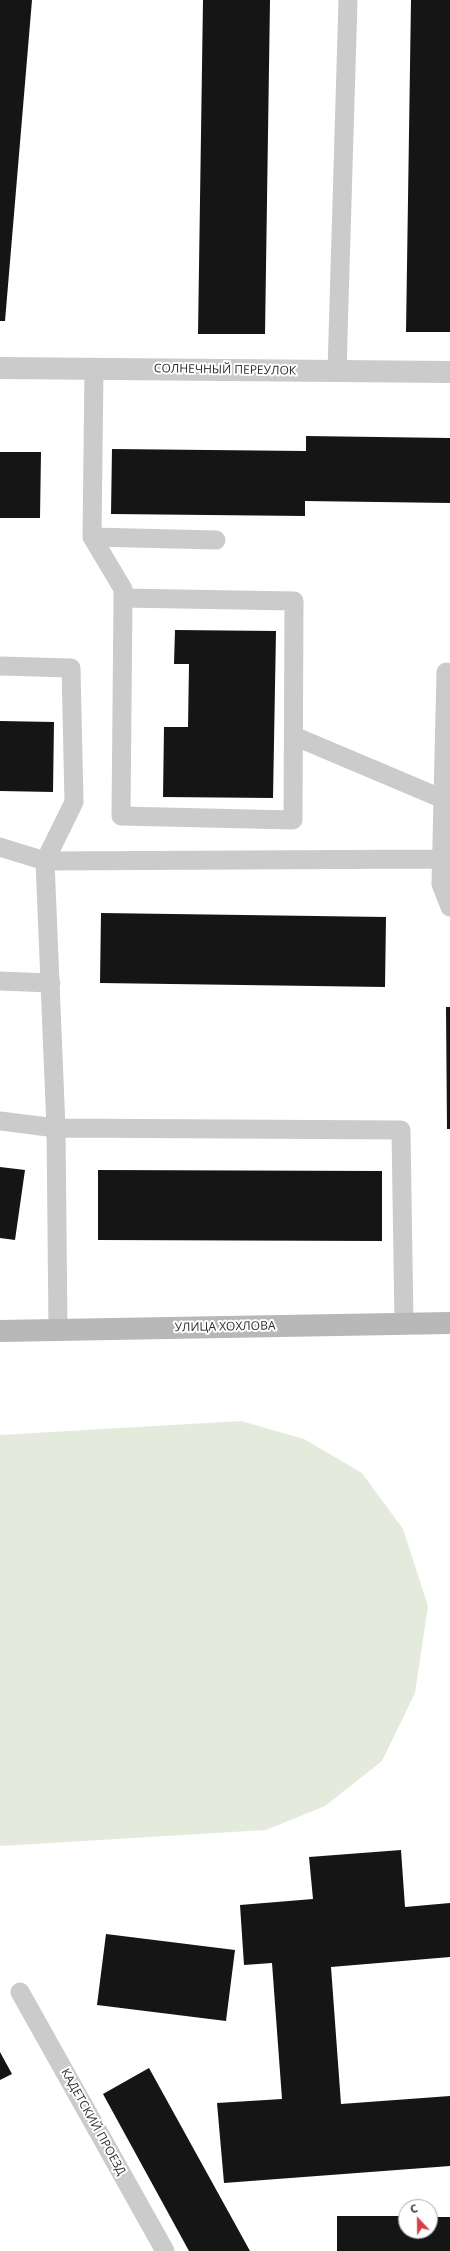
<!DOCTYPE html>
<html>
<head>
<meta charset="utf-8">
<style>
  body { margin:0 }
  #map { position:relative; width:450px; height:2251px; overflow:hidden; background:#fff; font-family:"Open Sans",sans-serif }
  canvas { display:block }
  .north { position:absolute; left:398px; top:2199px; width:40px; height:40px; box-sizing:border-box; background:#fff; border:1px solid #ababab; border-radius:50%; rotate:338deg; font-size:11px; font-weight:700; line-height:16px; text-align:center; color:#2e2e2e }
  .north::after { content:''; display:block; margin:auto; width:14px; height:18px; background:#d83e45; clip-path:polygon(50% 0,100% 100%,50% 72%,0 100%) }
</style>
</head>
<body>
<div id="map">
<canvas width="450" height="2251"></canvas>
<div class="north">С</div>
</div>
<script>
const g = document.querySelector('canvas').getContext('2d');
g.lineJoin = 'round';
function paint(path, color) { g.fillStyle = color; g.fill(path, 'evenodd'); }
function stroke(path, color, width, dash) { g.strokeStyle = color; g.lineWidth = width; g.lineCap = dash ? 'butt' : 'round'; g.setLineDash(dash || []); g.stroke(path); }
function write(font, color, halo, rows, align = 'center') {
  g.font = font + ' "Open Sans",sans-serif'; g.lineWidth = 4; g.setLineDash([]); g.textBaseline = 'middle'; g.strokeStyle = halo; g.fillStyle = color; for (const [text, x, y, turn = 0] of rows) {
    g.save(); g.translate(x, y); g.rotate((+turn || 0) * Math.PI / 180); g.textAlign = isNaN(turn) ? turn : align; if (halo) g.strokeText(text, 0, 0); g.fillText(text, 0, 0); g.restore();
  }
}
const green = new Path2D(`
  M 241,1421 L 304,1439 L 362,1473 L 403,1529 L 428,1606 L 415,1693 L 382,1761 L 325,1806 L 266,1830 L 0,1846 L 0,1435 Z`);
const building = new Path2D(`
  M 0,0 L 32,0 L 5,321 L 0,321 Z
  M 203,0 L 270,0 L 265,334 L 198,334 Z
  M 411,0 L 450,0 L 450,332 L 406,332 Z
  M 306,436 L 450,438 L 450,503 L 305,501 L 305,516 L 111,514 L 112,449 L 306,451 Z
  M 0,452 L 41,452 L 40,518 L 0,518 Z
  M 175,630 L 276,631 L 273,798 L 163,797 L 164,727 L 188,727 L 189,664 L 174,664 Z
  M 0,721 L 54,722 L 53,792 L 0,791 Z
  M 101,913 L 386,917 L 385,987 L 100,983 Z
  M 446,1007 L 450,1007 L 450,1129 L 447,1129 Z
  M 0,1167 L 25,1170 L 15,1240 L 0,1238 Z
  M 98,1170 L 382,1171 L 382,1241 L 98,1240 Z
  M 401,1850 L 405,1907 L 450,1903 L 450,1957 L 331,1967 L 341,2104 L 450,2096 L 450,2166 L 224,2183 L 217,2103 L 282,2099 L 272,1963 L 244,1965 L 240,1905 L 313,1899 L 309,1857 Z
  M 106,1934 L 235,1950 L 226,2021 L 97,2005 Z
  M 0,2052 L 12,2074 L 0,2080 Z
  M 149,2068 L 250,2251 L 189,2251 L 103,2094 Z
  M 337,2216 L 406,2216 L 406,2231 L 430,2231 L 430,2217 L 450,2217 L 450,2251 L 337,2251 Z`);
const lane = new Path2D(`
  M 94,369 L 92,537 L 123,589 L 123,598 L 121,816 L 293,820 L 294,601 L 123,598
  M 337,371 L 348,0
  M 92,537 L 216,540
  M 0,666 L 71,668 L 74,802 L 45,861 L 56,1128 L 58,1330
  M 446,672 L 441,884 L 450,907
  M 294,736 L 443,799
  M 0,847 L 45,861 L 441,859
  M 0,981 L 51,983
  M 0,1121 L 56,1128 L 401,1130 L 404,1324
  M 20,1992 L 165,2251`);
const street = new Path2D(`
  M 0,368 L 450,372`);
const secondary = new Path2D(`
  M 0,1331 L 450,1323`);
const streetNames = [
  ["СОЛНЕЧНЫЙ ПЕРЕУЛОК",225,370,1],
  ["УЛИЦА ХОХЛОВА",225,1327,-1],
  ["КАДЕТСКИЙ ПРОЕЗД",93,2122,61]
];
paint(green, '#e4ebdd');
paint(building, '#151515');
stroke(lane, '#cbcbcb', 19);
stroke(street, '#cbcbcb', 22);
stroke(secondary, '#b8b8b8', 22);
write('12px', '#2e2e2e', '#fff', streetNames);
</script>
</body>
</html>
